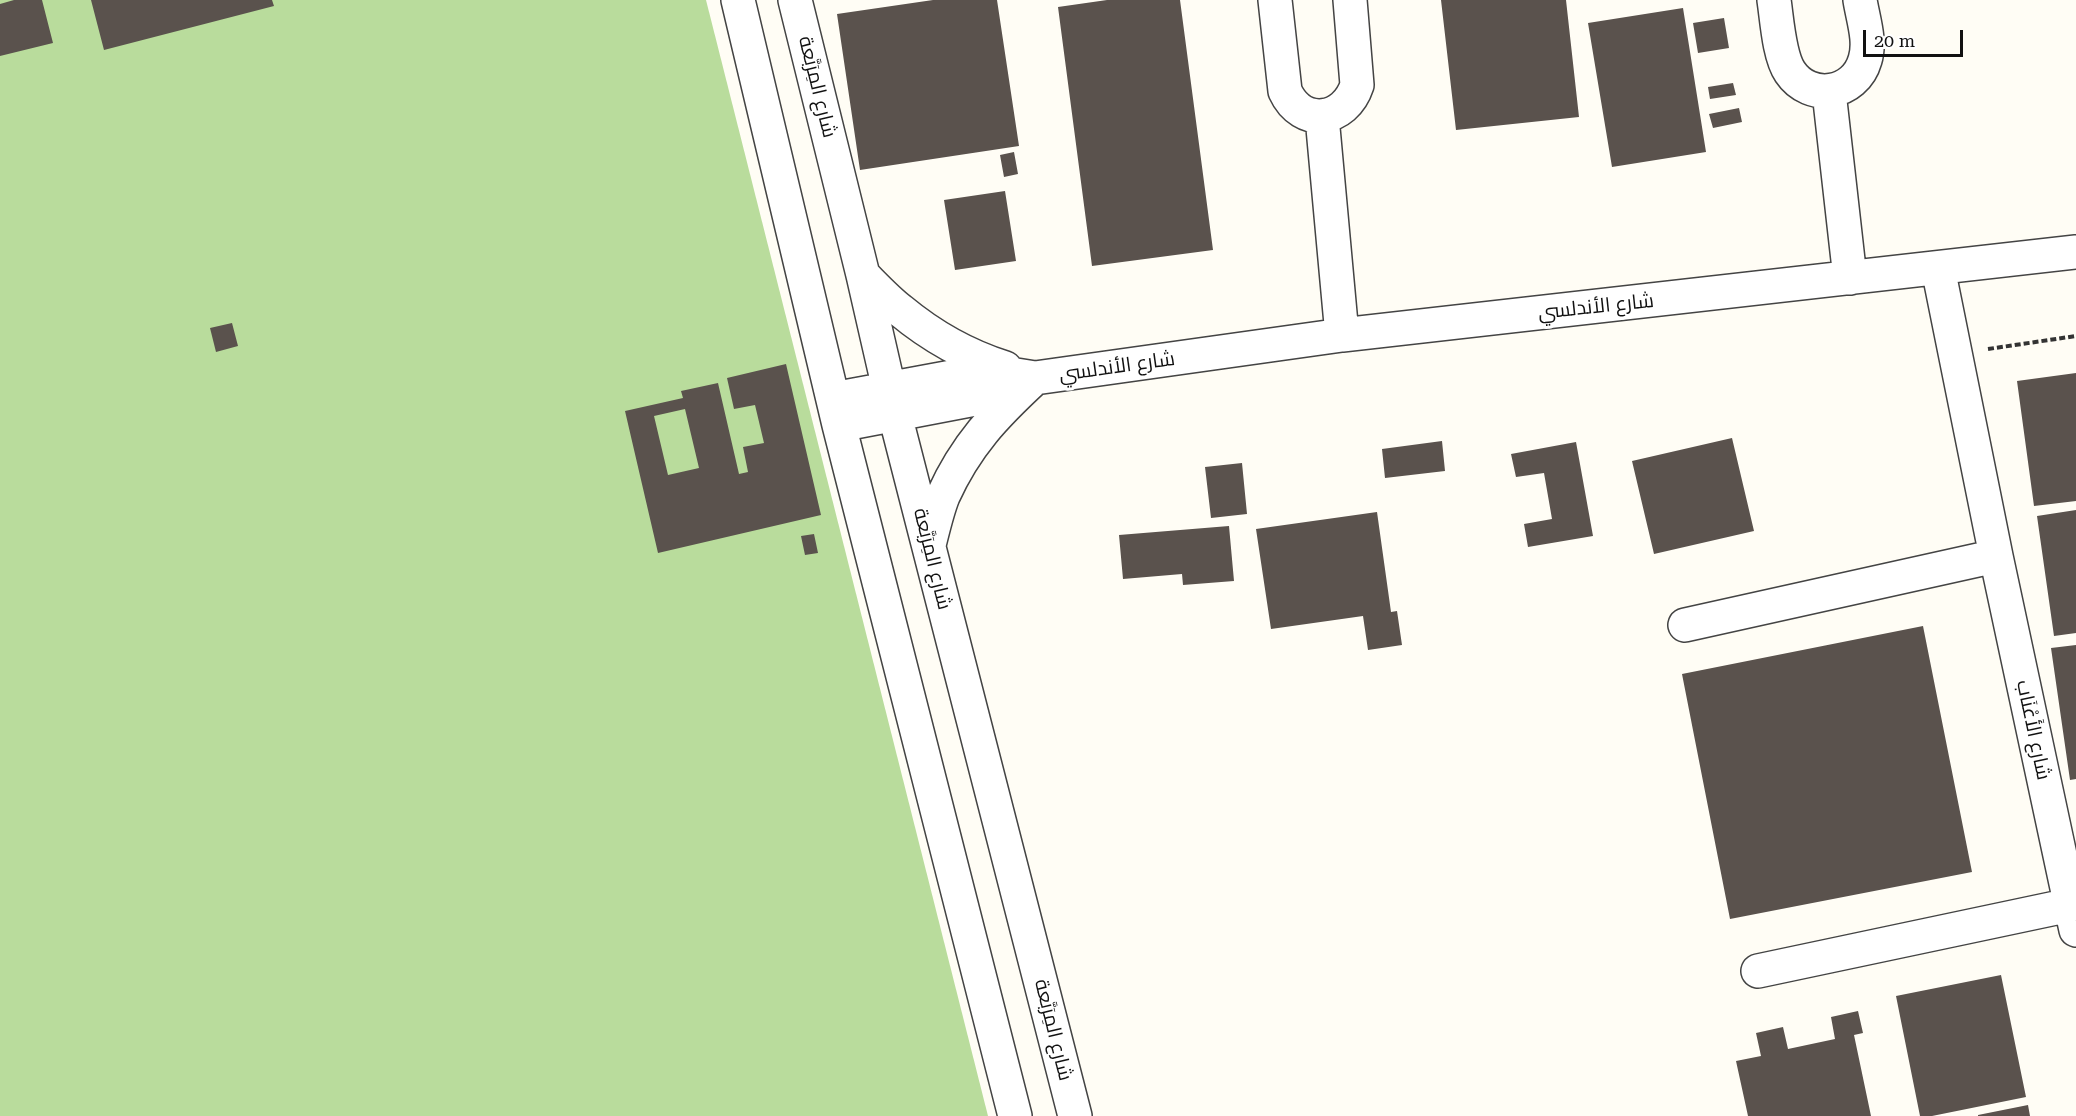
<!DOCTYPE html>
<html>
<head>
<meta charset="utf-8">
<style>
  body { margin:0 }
  #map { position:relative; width:2076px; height:1116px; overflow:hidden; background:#fffdf5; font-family:"Roboto Serif",serif }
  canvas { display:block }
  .scale { position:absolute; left:1863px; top:30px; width:100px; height:27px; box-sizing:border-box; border:3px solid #111; border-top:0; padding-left:8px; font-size:18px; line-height:21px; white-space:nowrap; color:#111; -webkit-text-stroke:4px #fff; paint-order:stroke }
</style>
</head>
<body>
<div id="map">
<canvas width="2076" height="1116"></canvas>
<div class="scale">20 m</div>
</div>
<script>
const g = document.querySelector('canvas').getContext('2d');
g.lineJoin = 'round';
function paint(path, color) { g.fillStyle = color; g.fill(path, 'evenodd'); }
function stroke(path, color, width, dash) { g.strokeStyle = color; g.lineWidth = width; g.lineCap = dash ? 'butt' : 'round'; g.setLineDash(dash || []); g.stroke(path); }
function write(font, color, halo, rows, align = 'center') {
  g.font = font + ' "Roboto Serif",Cairo,serif'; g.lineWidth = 6; g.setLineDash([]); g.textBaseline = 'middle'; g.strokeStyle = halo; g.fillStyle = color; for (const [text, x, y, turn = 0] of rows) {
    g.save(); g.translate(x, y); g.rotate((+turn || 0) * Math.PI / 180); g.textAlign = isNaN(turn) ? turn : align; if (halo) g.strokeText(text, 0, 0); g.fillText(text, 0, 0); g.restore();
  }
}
const forest = new Path2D(`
  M 0,0 L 706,0 L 988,1116 L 0,1116 Z`);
const building = new Path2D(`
  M 14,0 L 42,0 L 53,43 L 0,56 L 0,4 Z
  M 91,0 L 272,0 L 274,6 L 104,50 Z
  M 933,0 L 997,0 L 1019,146 L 860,170 L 837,14 Z
  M 1107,0 L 1180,0 L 1213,250 L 1092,266 L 1058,7 Z
  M 1441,0 L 1566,0 L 1579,117 L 1456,130 Z
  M 1683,8 L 1706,152 L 1612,167 L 1588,23 Z
  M 1724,18 L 1729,48 L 1698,53 L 1693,23 Z
  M 1733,83 L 1736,95 L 1710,99 L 1708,87 Z
  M 1739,108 L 1742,122 L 1713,128 L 1709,114 Z
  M 1014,152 L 1018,174 L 1004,177 L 1000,155 Z
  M 1005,191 L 1016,261 L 955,270 L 944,200 Z
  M 232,323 L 238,346 L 216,352 L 210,328 Z
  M 786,364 L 821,515 L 658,553 L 625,411 L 683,398 L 681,391 L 718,383 L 739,474 L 748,472 L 743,447 L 764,443 L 755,405 L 734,409 L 727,378 ZM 685,409 L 699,468 L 668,475 L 654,416 Z
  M 2076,373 L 2076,501 L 2034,506 L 2017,381 Z
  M 1732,438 L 1754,531 L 1654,554 L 1632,461 Z
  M 1442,441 L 1445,471 L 1385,478 L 1382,449 Z
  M 1576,442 L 1593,536 L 1528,547 L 1524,524 L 1552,519 L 1544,473 L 1516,477 L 1511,454 Z
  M 1242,463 L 1247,514 L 1211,518 L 1205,467 Z
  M 2076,510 L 2076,633 L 2054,636 L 2037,516 Z
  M 1377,512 L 1391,612 L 1397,611 L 1402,645 L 1368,650 L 1363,616 L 1271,629 L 1256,529 Z
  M 1229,526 L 1234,581 L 1183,585 L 1182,574 L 1123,579 L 1119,535 Z
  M 814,534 L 818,553 L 805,555 L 801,536 Z
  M 1923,626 L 1972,872 L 1730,919 L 1682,674 Z
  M 2076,645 L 2076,779 L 2070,780 L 2051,648 Z
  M 2001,975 L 2026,1097 L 1932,1116 L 1920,1116 L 1896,996 Z
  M 1858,1011 L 1863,1033 L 1854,1035 L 1871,1116 L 1748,1116 L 1736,1061 L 1761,1056 L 1756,1033 L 1783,1027 L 1788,1049 L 1835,1039 L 1831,1017 Z
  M 2028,1105 L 2030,1116 L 1978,1116 L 1978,1115 Z`);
const path = new Path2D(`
  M 1988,349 L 2076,336`);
const minor = new Path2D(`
  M 738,0 L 839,425 L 1015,1116
  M 795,0 L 863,275 L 895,415 L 1075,1116
  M 1275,0 L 1285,91 C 1302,128 1345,122 1357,85 L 1350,0
  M 1774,0 C 1777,20 1779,56 1790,72 C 1810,102 1855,95 1865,60 C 1871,41 1863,19 1860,0
  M 1829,92 L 1850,278
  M 1322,117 L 1342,335
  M 1938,268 L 1996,556 L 2076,930
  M 863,275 C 875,287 887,300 900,310 C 930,335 967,356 1005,368
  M 833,399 L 968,374 L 1010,374 L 1035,378 L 1342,335 L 2076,252
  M 839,425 L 970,400 L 994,394 L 1022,384
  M 929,545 C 933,529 937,511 943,496 C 966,445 995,415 1035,378
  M 1685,625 L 1996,556
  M 1758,971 L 2070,905`);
const streetNames = [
  ["شارع المِرَبَّعة",817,87,76],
  ["شارع الأندلسي",1596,307,-6],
  ["شارع الأندلسي",1117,367,-8],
  ["شارع المِرَبَّعة",932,559,76],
  ["شارع الأَعْنَاب",2033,730,78],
  ["شارع المِرَبَّعة",1053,1030,76]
];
paint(forest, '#b9dc9c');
paint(building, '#5a524d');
stroke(minor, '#444', 36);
stroke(path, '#333', 4, [6, 3]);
stroke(minor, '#fff', 33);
write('20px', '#111', '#fff', streetNames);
</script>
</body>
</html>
